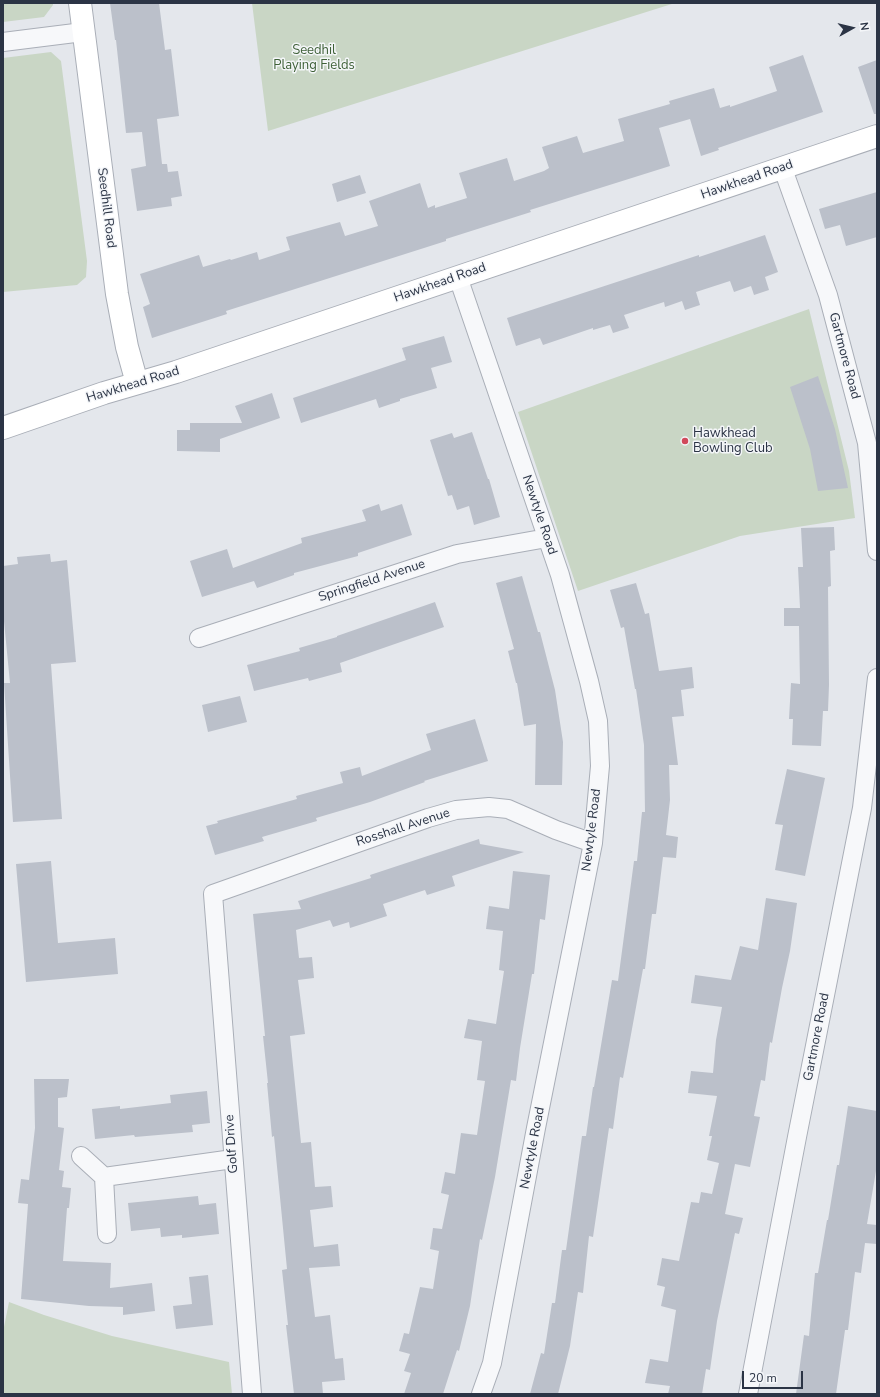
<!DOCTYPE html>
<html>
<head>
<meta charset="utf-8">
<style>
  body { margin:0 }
  #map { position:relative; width:880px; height:1397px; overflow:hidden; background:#e4e7ec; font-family:"Nunito Sans",sans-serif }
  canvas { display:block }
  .frame { position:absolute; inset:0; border:4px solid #2b3445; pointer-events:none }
  .north { position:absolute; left:832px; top:8px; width:40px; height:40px; -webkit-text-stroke:3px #f4f6f9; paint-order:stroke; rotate:82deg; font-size:11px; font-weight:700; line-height:16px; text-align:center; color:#2b3445 }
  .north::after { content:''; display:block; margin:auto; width:14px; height:18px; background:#2b3445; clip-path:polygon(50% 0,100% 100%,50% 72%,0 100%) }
  .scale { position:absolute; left:742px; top:1371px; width:61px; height:18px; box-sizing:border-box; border:2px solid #2b3445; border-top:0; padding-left:5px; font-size:12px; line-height:14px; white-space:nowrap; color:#2b3445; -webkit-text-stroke:3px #f4f6f9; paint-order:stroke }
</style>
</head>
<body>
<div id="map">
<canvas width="880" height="1397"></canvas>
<div class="frame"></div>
<div class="north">N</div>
<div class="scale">20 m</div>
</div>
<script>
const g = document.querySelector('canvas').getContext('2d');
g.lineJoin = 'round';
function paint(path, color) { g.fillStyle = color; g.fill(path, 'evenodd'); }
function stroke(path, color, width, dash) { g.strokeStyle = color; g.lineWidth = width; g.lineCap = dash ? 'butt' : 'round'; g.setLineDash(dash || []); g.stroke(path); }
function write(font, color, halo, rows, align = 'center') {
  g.font = font + ' "Nunito Sans",sans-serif'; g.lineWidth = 3; g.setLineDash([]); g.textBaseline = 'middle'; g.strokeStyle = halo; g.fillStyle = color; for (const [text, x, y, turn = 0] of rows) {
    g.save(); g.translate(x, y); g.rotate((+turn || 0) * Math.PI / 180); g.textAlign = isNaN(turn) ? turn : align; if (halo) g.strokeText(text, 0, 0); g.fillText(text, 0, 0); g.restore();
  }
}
const green = new Path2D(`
  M 3,3 L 53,3 L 53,5 L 44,17 L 3,22 Z
  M 252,3 L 675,3 L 268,131 Z
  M 51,52 L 61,61 L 87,261 L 86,277 L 77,285 L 3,292 L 3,58 Z
  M 809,309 L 849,471 L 855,518 L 740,536 L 578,591 L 518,412 Z
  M 9,1302 L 44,1315 L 112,1336 L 229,1362 L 232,1394 L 3,1394 L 3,1332 Z`);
const building = new Path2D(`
  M 110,3 L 159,3 L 165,50 L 171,49 L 179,116 L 157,119 L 162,164 L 167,164 L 168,172 L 178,171 L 182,196 L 171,198 L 172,206 L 137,211 L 131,169 L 146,166 L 142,132 L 126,133 L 116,40 L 115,40 Z
  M 803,55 L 823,112 L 718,148 L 719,150 L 701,156 L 690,119 L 659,128 L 670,166 L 530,210 L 531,212 L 446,239 L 446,241 L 226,311 L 227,314 L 152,338 L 143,307 L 150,304 L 140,274 L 199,255 L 203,267 L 230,259 L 231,260 L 257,252 L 259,260 L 290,250 L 286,237 L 340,222 L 345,236 L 378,226 L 369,201 L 420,183 L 428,208 L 435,205 L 435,208 L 467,198 L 459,173 L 507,158 L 514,181 L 544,171 L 549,168 L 542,147 L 577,136 L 583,153 L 624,141 L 618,119 L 670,104 L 669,101 L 714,88 L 720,108 L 730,105 L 730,107 L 777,91 L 769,67 Z
  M 877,60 L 877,114 L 874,114 L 858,67 Z
  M 360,175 L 366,193 L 337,202 L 332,184 Z
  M 877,192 L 877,237 L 846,246 L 840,225 L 825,229 L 819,209 Z
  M 765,235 L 778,272 L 765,277 L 769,290 L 754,295 L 751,286 L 734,292 L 730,281 L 696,292 L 700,305 L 685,310 L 682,301 L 665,307 L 664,302 L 624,315 L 629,328 L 613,333 L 610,325 L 593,330 L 593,328 L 543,345 L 540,338 L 516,346 L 507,318 L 699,255 L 699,257 Z
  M 444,336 L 452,362 L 431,368 L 437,388 L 400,399 L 400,401 L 379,408 L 376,399 L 301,423 L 293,398 L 406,360 L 402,348 Z
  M 818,376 L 835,429 L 848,488 L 818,491 L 810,449 L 790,387 Z
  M 272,393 L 280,418 L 220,439 L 220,452 L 177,451 L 177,430 L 190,430 L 190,423 L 242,423 L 235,406 Z
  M 472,432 L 488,479 L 489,479 L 500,517 L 474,525 L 469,506 L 457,510 L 452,495 L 448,496 L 430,440 L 452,433 L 454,438 Z
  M 379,504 L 381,511 L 402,504 L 412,535 L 358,553 L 358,556 L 294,573 L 294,575 L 257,588 L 254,581 L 202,597 L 190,561 L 227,549 L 233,568 L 302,543 L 301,538 L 366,521 L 362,510 Z
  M 834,527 L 835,550 L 830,551 L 831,586 L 828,587 L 829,685 L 828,711 L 823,711 L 821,746 L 792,745 L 793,719 L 789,719 L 791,683 L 800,684 L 799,626 L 784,626 L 784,608 L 800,608 L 798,567 L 803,567 L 801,528 Z
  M 50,554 L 51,562 L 67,560 L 76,662 L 51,664 L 62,819 L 13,822 L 4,683 L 10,683 L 3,611 L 3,566 L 18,564 L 17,557 Z
  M 522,576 L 538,632 L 540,632 L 555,690 L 563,742 L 562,785 L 535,785 L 536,724 L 524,726 L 517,683 L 516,683 L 508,651 L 514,649 L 496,583 Z
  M 636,583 L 645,614 L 649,613 L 659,671 L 692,667 L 694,688 L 681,690 L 684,716 L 672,717 L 678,765 L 669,765 L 670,800 L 666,835 L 678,837 L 676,858 L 663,857 L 656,914 L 652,914 L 645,969 L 643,969 L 623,1078 L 620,1077 L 613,1129 L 609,1128 L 593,1237 L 589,1236 L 583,1293 L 578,1292 L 570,1346 L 558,1394 L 530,1394 L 541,1353 L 544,1354 L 552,1303 L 555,1303 L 562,1250 L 566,1250 L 582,1136 L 586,1136 L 593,1087 L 594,1087 L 612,980 L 618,981 L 634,861 L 637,861 L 642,812 L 645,812 L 644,745 L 636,689 L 635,689 L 624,627 L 621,628 L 610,590 Z
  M 435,602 L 444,627 L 340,663 L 342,672 L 309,681 L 308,678 L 254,691 L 247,665 L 300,651 L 299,648 L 337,637 L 337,636 Z
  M 240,696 L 247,722 L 208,732 L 202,705 Z
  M 475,719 L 488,761 L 424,781 L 425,782 L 370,802 L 316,818 L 317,821 L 262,837 L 264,841 L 215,855 L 206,826 L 218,823 L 217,821 L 297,799 L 296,796 L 343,783 L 340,772 L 360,767 L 362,776 L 431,750 L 426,734 Z
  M 787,769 L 825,778 L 805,876 L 775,870 L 783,825 L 775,824 Z
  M 479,839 L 480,844 L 524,852 L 452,876 L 455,886 L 427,895 L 425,890 L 383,904 L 387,916 L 350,928 L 349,922 L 333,927 L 330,920 L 296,930 L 299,958 L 312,957 L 314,978 L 298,980 L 305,1034 L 290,1036 L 301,1143 L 311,1142 L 315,1187 L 331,1186 L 333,1207 L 310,1210 L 314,1247 L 338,1244 L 340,1266 L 309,1268 L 315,1317 L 330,1315 L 335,1359 L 343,1358 L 345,1380 L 322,1382 L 323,1394 L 294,1394 L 286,1325 L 288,1325 L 282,1270 L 287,1269 L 274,1136 L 272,1137 L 267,1083 L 268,1083 L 263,1036 L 265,1036 L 253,914 L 301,909 L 298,901 L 371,878 L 370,875 Z
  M 51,861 L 58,943 L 115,938 L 118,974 L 26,982 L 16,864 Z
  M 513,871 L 550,875 L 545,920 L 540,919 L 534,974 L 532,974 L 520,1048 L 516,1081 L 511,1080 L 495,1177 L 482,1240 L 480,1239 L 470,1306 L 459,1351 L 457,1350 L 443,1394 L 404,1394 L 411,1373 L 404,1371 L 410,1354 L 399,1351 L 404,1333 L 409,1334 L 420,1287 L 433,1289 L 439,1251 L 430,1249 L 433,1228 L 442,1229 L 449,1195 L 441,1193 L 445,1172 L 455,1174 L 461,1133 L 477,1135 L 485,1081 L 477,1080 L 482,1041 L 464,1038 L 468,1019 L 496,1024 L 504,971 L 499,970 L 503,931 L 486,929 L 489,906 L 509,909 Z
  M 766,898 L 797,903 L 790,951 L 782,988 L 772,1043 L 770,1042 L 765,1081 L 761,1080 L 754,1116 L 760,1117 L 750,1167 L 735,1164 L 725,1214 L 743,1218 L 739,1234 L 735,1233 L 717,1321 L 710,1370 L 706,1369 L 702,1394 L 668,1394 L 670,1386 L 645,1383 L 650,1359 L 668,1362 L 676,1310 L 661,1306 L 665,1287 L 657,1285 L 662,1258 L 679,1261 L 691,1202 L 699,1203 L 701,1192 L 712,1194 L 719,1163 L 707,1160 L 712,1136 L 709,1136 L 717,1096 L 688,1093 L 691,1071 L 713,1073 L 716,1040 L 722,1007 L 691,1003 L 695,975 L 731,980 L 740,946 L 758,950 Z
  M 34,1079 L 69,1079 L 67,1097 L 58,1098 L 58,1127 L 64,1128 L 59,1170 L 64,1171 L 62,1187 L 71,1188 L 69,1208 L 67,1208 L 63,1261 L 111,1263 L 110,1288 L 152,1283 L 155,1311 L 123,1315 L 123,1307 L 89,1306 L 21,1299 L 28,1204 L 18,1203 L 21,1179 L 29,1180 L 35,1128 Z
  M 207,1091 L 210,1123 L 192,1125 L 193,1132 L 135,1137 L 134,1135 L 95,1139 L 92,1109 L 120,1106 L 120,1109 L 171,1103 L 170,1095 Z
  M 848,1106 L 877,1111 L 877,1165 L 867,1224 L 877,1225 L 877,1244 L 865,1243 L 861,1273 L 855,1272 L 848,1330 L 845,1330 L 836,1394 L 796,1394 L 804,1335 L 809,1336 L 815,1273 L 818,1273 L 827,1220 L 828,1220 L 837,1165 L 839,1165 Z
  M 198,1196 L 199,1205 L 216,1203 L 219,1234 L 182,1238 L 182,1235 L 161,1237 L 160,1228 L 131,1231 L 128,1203 Z
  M 208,1275 L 213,1325 L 176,1329 L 173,1306 L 192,1304 L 189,1277 Z`);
const street = new Path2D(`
  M 3,42 L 83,32
  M 783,169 L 828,295 L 867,443 L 877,551
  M 458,277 L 560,575 L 589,681 L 598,721 L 600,766 L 593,843 L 536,1128 L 492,1363 L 481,1394
  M 199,638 L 457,554 L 547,538
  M 81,1156 L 104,1177 L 233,1159
  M 104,1177 L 107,1234
  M 252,1394 L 213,894 L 428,818 L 456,810 L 489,807 L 508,809 L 556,830 L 593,843
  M 748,1394 L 797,1137 L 862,808 L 877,678`);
const secondary = new Path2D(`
  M 80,3 L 117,294 L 127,347 L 137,383
  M 3,428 L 104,393 L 176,372 L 877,136`);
const markers = [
  [685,441,4,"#d1495b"]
];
const parkNames = [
  ["Seedhil",314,51],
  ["Playing Fields",314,66]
];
const streetNames = [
  ["Hawkhead Road",747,180,-19],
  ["Seedhill Road",106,208,83],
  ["Hawkhead Road",440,283,-19],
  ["Gartmore Road",844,356,75],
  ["Hawkhead Road",133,385,-17],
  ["Newtyle Road",539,515,71],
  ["Springfield Avenue",372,581,-18],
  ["Rosshall Avenue",403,828,-18],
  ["Newtyle Road",592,830,-83],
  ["Gartmore Road",817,1037,-79],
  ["Golf Drive",232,1144,-94],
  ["Newtyle Road",533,1148,-79]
];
const poiNames = [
  ["Hawkhead",693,434],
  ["Bowling Club",693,449]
];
paint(green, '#c9d6c5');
paint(building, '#bbc0ca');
stroke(street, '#a9aeb7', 20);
stroke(secondary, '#a9aeb7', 24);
stroke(street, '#f7f8fa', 18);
stroke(secondary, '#fff', 22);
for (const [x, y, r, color] of markers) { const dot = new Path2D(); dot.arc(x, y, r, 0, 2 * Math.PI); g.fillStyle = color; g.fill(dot); stroke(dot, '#f4f6f9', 1.5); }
write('13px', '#3f6138', '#f4f6f9', parkNames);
write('13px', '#2b3445', '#f4f6f9', streetNames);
write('13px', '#2b3445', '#f4f6f9', poiNames, 'left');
</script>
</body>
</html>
